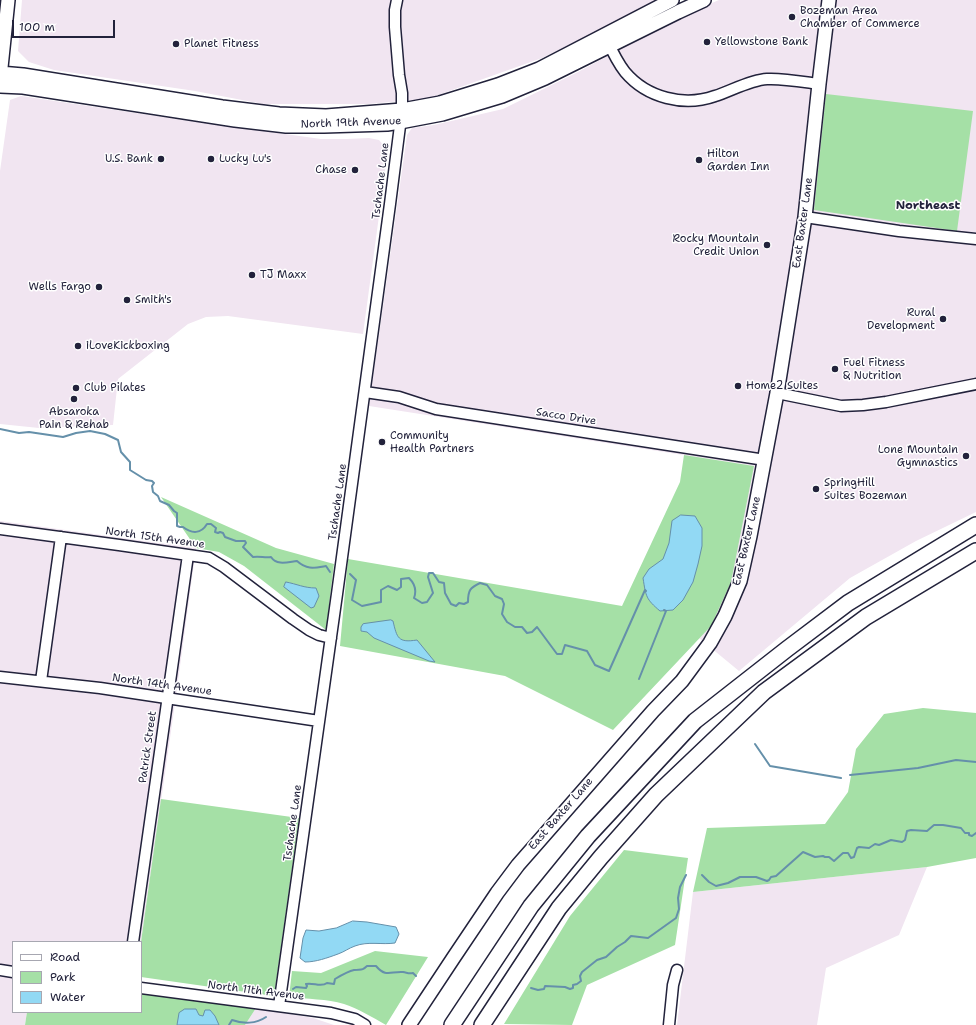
<!DOCTYPE html>
<html>
<head>
<meta charset="utf-8">
<style>
  body { margin:0 }
  #map { position:relative; width:976px; height:1025px; overflow:hidden; background:#fff; font-family:"Shantell Sans",sans-serif }
  canvas { display:block }
  .legend { position:absolute; left:12px; top:941px; width:130px; height:72px; box-sizing:border-box; background:#fff; border:1px solid #a7a7b1; margin:0; padding:5px 7px; list-style:none; font-size:12px; color:#22223b }
  .legend li { display:flex; align-items:center; gap:8px; height:20px }
  .legend b { width:20px; border:1px solid #a7a7b1 }
  .scale { position:absolute; left:12px; top:20px; width:103px; height:18px; box-sizing:border-box; border:2px solid #22223b; border-top:0; padding-left:5px; font-size:12px; line-height:14px; white-space:nowrap; color:#22223b; -webkit-text-stroke:3px #fff; paint-order:stroke }
</style>
</head>
<body>
<div id="map">
<canvas width="976" height="1025"></canvas>
<ul class="legend">
<li><b style="height:5px;background:#fff"></b>Road</li>
<li><b style="height:11px;background:#a5e0a6"></b>Park</li>
<li><b style="height:11px;background:#92d9f4"></b>Water</li>
</ul>
<div class="scale">100 m</div>
</div>
<script>
const g = document.querySelector('canvas').getContext('2d');
g.lineJoin = 'round';
function paint(path, color) { g.fillStyle = color; g.fill(path, 'evenodd'); }
function stroke(path, color, width, dash) { g.strokeStyle = color; g.lineWidth = width; g.lineCap = dash ? 'butt' : 'round'; g.setLineDash(dash || []); g.stroke(path); }
function write(font, color, halo, rows, align = 'center') {
  g.font = font + ' "Shantell Sans",sans-serif'; g.lineWidth = 3; g.setLineDash([]); g.textBaseline = 'middle'; g.strokeStyle = halo; g.fillStyle = color; for (const [text, x, y, turn = 0] of rows) {
    g.save(); g.translate(x, y); g.rotate((+turn || 0) * Math.PI / 180); g.textAlign = isNaN(turn) ? turn : align; if (halo) g.strokeText(text, 0, 0); g.fillText(text, 0, 0); g.restore();
  }
}
const built = new Path2D(`
  M 22,0 L 661,0 L 542,58 L 427,99 L 368,104 L 263,104 L 195,91 L 54,70 L 29,62 L 18,51 Z
  M 719,0 L 976,0 L 976,512 L 916,541 L 850,578 L 739,671 L 699,638 L 711,626 L 754,466 L 369,406 L 407,135 L 412,128 L 434,125 L 503,109 L 578,72 L 680,17 Z
  M 21,96 L 177,119 L 321,139 L 346,139 L 369,138 L 379,140 L 385,147 L 386,164 L 363,334 L 228,316 L 206,317 L 188,324 L 118,379 L 113,425 L 39,428 L 0,424 L 0,171 L 10,100 Z
  M 0,521 L 196,548 L 176,696 L 141,942 L 13,942 L 13,1012 L 27,1012 L 25,1025 L 0,1025 Z
  M 927,867 L 899,935 L 826,968 L 817,1025 L 677,1025 L 693,892 Z
  M 256,1008 L 313,1018 L 334,1025 L 245,1025 Z`);
const green = new Path2D(`
  M 826,94 L 973,111 L 957,231 L 814,210 Z
  M 684,455 L 754,466 L 731,582 L 711,626 L 613,730 L 505,676 L 340,646 L 348,559 L 622,606 L 680,482 Z
  M 161,497 L 276,548 L 334,564 L 326,630 L 244,566 L 219,552 L 196,548 Z
  M 923,708 L 976,713 L 976,858 L 927,867 L 693,892 L 707,828 L 825,824 L 848,792 L 856,749 L 884,714 Z
  M 161,799 L 299,818 L 274,996 L 141,977 L 141,942 Z
  M 624,850 L 688,858 L 675,945 L 587,985 L 572,1025 L 504,1024 L 570,916 Z
  M 375,951 L 428,957 L 386,1025 C 372,1017 359,1009 344,1004 C 327,999 307,999 289,997 L 292,971 L 321,973 Z
  M 141,994 L 256,1008 L 245,1025 L 25,1025 L 27,1012 L 141,1012 Z`);
const water = new Path2D(`
  M 681,515 L 695,516 L 702,528 L 702,546 L 698,564 L 693,582 L 683,600 L 673,610 L 660,611 C 646,599 646,597 643,578 L 649,569 L 663,559 L 669,543 L 672,521 Z
  M 286,582 C 297,584 304,588 316,588 L 319,596 L 314,607 L 311,608 L 284,587 Z
  M 391,620 L 393,621 C 397,638 398,643 417,640 L 435,662 L 429,661 L 374,638 L 367,632 L 361,631 L 361,627 L 363,624 Z
  M 353,921 L 367,922 L 396,927 L 399,934 L 395,943 C 382,945 368,941 355,946 C 349,948 344,952 338,954 C 327,958 316,962 305,962 L 300,958 L 303,938 L 306,930 L 319,931 L 336,928 Z
  M 185,1009 L 196,1009 L 199,1015 L 203,1016 L 205,1010 L 210,1010 L 215,1016 L 219,1025 L 177,1025 L 179,1013 Z`);
const stream = new Path2D(`
  M 0,429 L 19,433 L 29,432 L 63,437 L 76,433 L 90,431 L 105,434 L 118,440 L 121,452 L 130,462 L 130,470 L 146,480 L 152,481 L 154,483 L 152,486 L 153,492 L 158,496 L 160,501 L 169,505 L 174,511 L 177,513 L 177,526 L 180,527 L 183,527 C 192,534 201,534 207,524 L 211,524 L 216,528 L 215,532 L 218,533 L 220,532 L 223,533 L 225,537 L 236,541 L 245,541 L 246,543 L 243,547 L 253,557 C 260,556 265,558 271,557 C 277,566 288,562 297,561 C 307,570 314,568 326,566 L 330,572
  M 350,574 L 356,580 L 352,600 L 362,606 L 381,602 L 381,590 L 388,586 L 397,590 L 401,587 L 401,579 L 409,578 C 415,584 417,590 414,598 L 422,603 L 427,602 L 433,593 L 428,577 L 429,573 L 433,573 L 439,582 L 444,583 L 445,593 L 451,604 L 456,606 L 459,603 L 464,604 L 468,602 C 468,590 470,588 480,583 L 487,585 L 495,596 L 502,599 L 504,604 L 502,614 L 507,622 L 515,627 L 522,627 L 527,633 L 532,632 L 537,627 L 540,631 L 557,654 L 562,654 L 565,645 L 587,651 L 595,665 L 609,671 L 645,590 L 646,591
  M 639,679 L 666,611 L 664,610
  M 755,744 L 770,766 L 841,778
  M 850,775 L 918,768 L 956,760 L 976,762
  M 702,875 L 709,882 L 716,886 L 728,883 L 740,877 L 756,877 L 767,881 L 769,880 L 771,877 L 776,876 L 803,852 L 815,857 L 823,856 L 825,857 L 829,857 L 834,861 L 843,853 L 848,853 L 851,858 L 854,857 L 857,848 L 859,847 L 869,848 L 875,844 L 879,845 L 891,840 L 902,842 L 905,840 L 907,831 L 911,830 L 927,831 L 934,825 L 943,825 L 961,828 L 965,833 L 969,833 L 969,835 L 972,836 L 976,833
  M 531,988 L 538,990 L 544,989 L 545,986 L 565,987 L 570,989 L 573,988 L 573,985 L 577,984 L 581,981 L 580,976 L 582,972 L 597,960 L 606,957 L 617,947 L 625,942 L 631,936 L 648,938 L 676,918 L 679,909 L 678,898 L 680,887 L 686,875
  M 293,989 L 296,987 L 306,988 L 307,986 L 306,984 C 313,982 321,988 327,983 L 334,984 L 335,979 C 340,976 349,971 354,970 C 361,969 362,971 367,966 L 376,966 C 386,978 391,971 403,972 C 408,973 409,974 413,973 L 416,976
  M 229,1025 L 232,1020 C 243,1024 256,1024 266,1017`);
const minor = new Path2D(`
  M 607,40 C 612,51 618,63 625,72 C 647,98 684,107 715,96 C 731,91 750,80 767,79 C 782,78 804,82 819,84
  M 805,217 L 899,231 L 976,239
  M 365,392 L 399,397 L 436,409 L 765,460
  M 777,393 L 841,406 L 863,405 L 886,402 L 976,384
  M 0,529 L 119,545 L 209,558 L 224,567 L 293,619 L 309,630 L 319,635 L 331,638
  M 0,677 L 100,688 L 319,721
  M 41,681 L 61,537
  M 133,942 L 188,555
  M 0,970 L 13,972
  M 141,988 L 331,1013 L 355,1019 L 365,1025
  M 279,1006 L 337,594 L 390,204 L 402,110 L 402,93 L 399,75 L 395,27 L 395,10 L 397,0
  M 669,1025 L 673,985 L 677,970`);
const major = new Path2D(`
  M 0,73 L 23,75 L 222,107 L 279,114 L 326,116 L 402,110 L 440,103 L 498,85 L 539,69 L 672,0
  M 0,77 L 8,0
  M 0,86 L 23,87 L 235,120 L 286,126 L 324,126 L 387,124 L 400,122 L 442,114 L 502,96 L 545,78 L 678,12 L 704,0
  M 409,1025 L 454,957 L 497,893 L 518,865 L 603,768 L 653,711 L 682,681 L 710,643 L 725,616 L 740,581 L 750,536 L 777,393 L 805,217 L 819,84 L 829,0`);
const highway = new Path2D(`
  M 452,1025 L 531,906 L 588,836 L 695,721 L 787,649 L 848,603 L 976,525
  M 482,1025 L 559,908 L 601,857 L 656,795 L 764,692 L 866,617 L 976,551`);
const markers = [
  [792,17,4,"#22223b"],
  [707,42,4,"#22223b"],
  [176,44,4,"#22223b"],
  [161,159,4,"#22223b"],
  [211,159,4,"#22223b"],
  [699,160,4,"#22223b"],
  [355,170,4,"#22223b"],
  [767,245,4,"#22223b"],
  [252,275,4,"#22223b"],
  [99,287,4,"#22223b"],
  [127,300,4,"#22223b"],
  [943,319,4,"#22223b"],
  [78,346,4,"#22223b"],
  [835,369,4,"#22223b"],
  [738,386,4,"#22223b"],
  [76,388,4,"#22223b"],
  [74,399,4,"#22223b"],
  [382,442,4,"#22223b"],
  [966,456,4,"#22223b"],
  [816,489,4,"#22223b"]
];
const poiNames = [
  ["Bozeman Area",800,11],
  ["Chamber of Commerce",800,24],
  ["Yellowstone Bank",715,42],
  ["Planet Fitness",184,44],
  ["Hilton",707,154],
  ["Garden Inn",707,167],
  ["U.S. Bank",153,159,"right"],
  ["Lucky Lu's",219,159],
  ["Chase",347,170,"right"],
  ["Rocky Mountain",759,239,"right"],
  ["Credit Union",759,252,"right"],
  ["TJ Maxx",260,275],
  ["Wells Fargo",91,287,"right"],
  ["Smith's",135,300],
  ["Rural",935,313,"right"],
  ["Development",935,326,"right"],
  ["iLoveKickboxing",86,346],
  ["Fuel Fitness",843,363],
  ["& Nutrition",843,376],
  ["Home2 Suites",746,386],
  ["Club Pilates",84,388],
  ["Absaroka",74,412,"center"],
  ["Pain & Rehab",74,425,"center"],
  ["Community",390,436],
  ["Health Partners",390,449],
  ["Lone Mountain",958,450,"right"],
  ["Gymnastics",958,463,"right"],
  ["SpringHill",824,483],
  ["Suites Bozeman",824,496]
];
const streetNames = [
  ["North 19th Avenue",351,123,-2],
  ["Tschache Lane",381,181,-83],
  ["East Baxter Lane",803,223,-82],
  ["Sacco Drive",566,417,9],
  ["Tschache Lane",338,502,-82],
  ["North 15th Avenue",155,538,8],
  ["East Baxter Lane",747,541,-77],
  ["North 14th Avenue",162,685,8],
  ["Patrick Street",148,747,-82],
  ["East Baxter Lane",561,814,-49],
  ["Tschache Lane",293,823,-82],
  ["North 11th Avenue",256,991,7]
];
const neighbourhoodNames = [
  ["Northeast",928,206]
];
paint(built, '#f1e5f1');
paint(green, '#a5e0a6');
paint(water, '#92d9f4');
stroke(water, '#6590aa', 1);
stroke(stream, '#6590aa', 2);
stroke(minor, '#22223b', 13);
stroke(major, '#22223b', 16);
stroke(highway, '#22223b', 18);
stroke(minor, '#fff', 10);
stroke(major, '#fff', 13);
stroke(highway, '#fff', 15);
for (const [x, y, r, color] of markers) { const dot = new Path2D(); dot.arc(x, y, r, 0, 2 * Math.PI); g.fillStyle = color; g.fill(dot); stroke(dot, '#fff', 1.5); }
write('11px', '#22223b', '#fff', poiNames, 'left');
write('11px', '#22223b', '#fff', streetNames);
write('bold 12px', '#22223b', '#fff', neighbourhoodNames);
</script>
</body>
</html>
